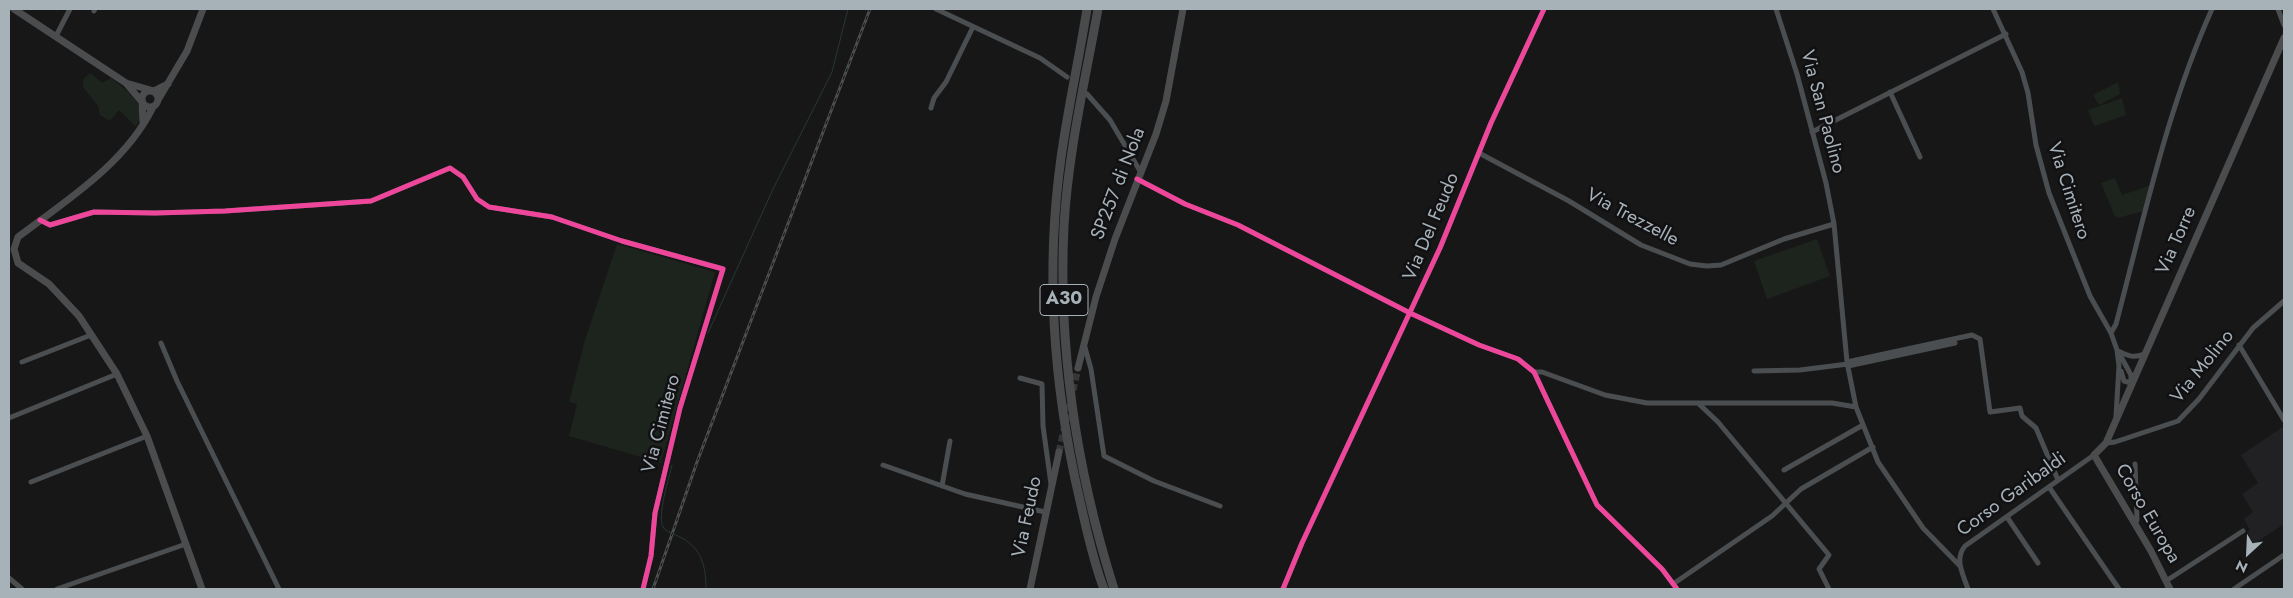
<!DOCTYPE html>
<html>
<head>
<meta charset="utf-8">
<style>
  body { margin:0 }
  #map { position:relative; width:2293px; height:598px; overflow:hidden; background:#171717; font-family:Jost,sans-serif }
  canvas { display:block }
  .frame { position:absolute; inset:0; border:10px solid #a7b1b8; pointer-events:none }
  .north { position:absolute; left:2223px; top:528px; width:50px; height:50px; -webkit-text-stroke:4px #111113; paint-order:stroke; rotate:205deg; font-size:14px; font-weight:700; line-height:20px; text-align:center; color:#a7b1b8 }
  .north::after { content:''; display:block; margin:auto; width:18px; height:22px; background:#a7b1b8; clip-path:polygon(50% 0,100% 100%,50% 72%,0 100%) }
</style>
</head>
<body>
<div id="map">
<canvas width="2293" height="598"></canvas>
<div class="frame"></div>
<div class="north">N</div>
</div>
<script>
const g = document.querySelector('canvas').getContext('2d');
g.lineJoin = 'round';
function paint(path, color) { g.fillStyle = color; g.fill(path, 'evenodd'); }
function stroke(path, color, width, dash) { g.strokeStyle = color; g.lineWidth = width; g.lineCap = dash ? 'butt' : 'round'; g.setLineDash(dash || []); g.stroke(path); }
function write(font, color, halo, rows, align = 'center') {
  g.font = font + ' Jost,sans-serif'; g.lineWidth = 5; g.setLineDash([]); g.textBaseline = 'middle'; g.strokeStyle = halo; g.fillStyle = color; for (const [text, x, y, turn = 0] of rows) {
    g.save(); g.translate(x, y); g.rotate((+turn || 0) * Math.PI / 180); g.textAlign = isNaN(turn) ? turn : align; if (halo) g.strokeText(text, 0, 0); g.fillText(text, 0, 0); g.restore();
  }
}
const built = new Path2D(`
  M 2284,426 L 2284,524 L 2254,544 L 2247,532 L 2250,530 L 2244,519 L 2253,512 L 2242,494 L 2258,483 L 2241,455 Z`);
const green = new Path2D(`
  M 91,73 L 102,83 L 111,78 C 127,91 149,104 136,127 L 119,110 L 110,121 L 100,115 L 98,106 L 83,87 L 84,78 Z
  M 2118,82 L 2120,94 L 2099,105 L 2093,95 Z
  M 2122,98 L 2126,115 L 2094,126 L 2088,110 Z
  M 2115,178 L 2122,195 L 2151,185 L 2145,211 L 2117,218 L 2114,215 L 2101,183 Z
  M 1817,239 L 1830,276 L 1767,299 L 1754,261 Z
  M 617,244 L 715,272 L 661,463 L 569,436 L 577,404 L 569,402 L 585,340 Z`);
const stream = new Path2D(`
  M 708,333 L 773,189 L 832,72 L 848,9
  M 672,465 C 669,479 657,515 663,527 C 666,532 674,534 680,537 C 702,548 706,567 706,589`);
const secondaryTunnel = new Path2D(`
  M 1059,452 L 1078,368`);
const street = new Path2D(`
  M 936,9 L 1040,58 L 1067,77
  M 1776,9 L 1797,74 L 1826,183 L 1834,224 L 1847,362 L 1856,407 L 1878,462 L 1923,528 L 1960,566
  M 1993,9 L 2022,72 L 2028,93 L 2036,145 L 2049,193 L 2090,296 L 2111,333 L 2117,350 L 2119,366 L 2116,416
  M 2278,9 L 2284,25
  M 94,11 L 95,9
  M 56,36 L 70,9
  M 1890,92 L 1920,157
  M 1087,94 L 1110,120 L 1140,171
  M 931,108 L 934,98 L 946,82 L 973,27
  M 1812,132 L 2006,34
  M 1479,153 L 1569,201 L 1641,245 L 1690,264 L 1707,266 L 1721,265 L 1784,239 L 1834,224
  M 1137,179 L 1185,204 L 1238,225 L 1410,313 L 1479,345 L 1518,359 L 1534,372 L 1597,505 L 1662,569 L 1677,589
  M 40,220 L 50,225 L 94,212 L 155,213 L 225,211 L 371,201 L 450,168 L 463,177 L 477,199 L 489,207 L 552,217 L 622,241 L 723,269 L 680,408 L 655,513 L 651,556 L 643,589
  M 2111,333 L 2116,324 C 2144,218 2167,109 2212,9
  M 161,343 L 177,381 L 279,589
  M 1084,344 L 1091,369 L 1104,456 L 1154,481 L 1220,506
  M 2239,345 L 2284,420
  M 2118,351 C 2127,355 2133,359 2144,354
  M 2119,353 L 2131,375 L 2131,383 L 2124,381 L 2121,371
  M 22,362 L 91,335
  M 1847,362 L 1972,335 L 1980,339 L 1990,412 L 2020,408 L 2022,416 L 2036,428 L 2058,480
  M 1848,366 L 1955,343
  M 1754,371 L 1800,370 L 1848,364
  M 1534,372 L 1542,372 L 1605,395 L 1647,403 L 1832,403 L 1856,407
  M 1020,378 L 1042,384 L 1043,426 L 1051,484
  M 1699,404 L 1718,422 L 1829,555 L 1819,569 L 1829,589
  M 9,418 L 117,374
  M 2106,443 L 2115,442 L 2178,421 L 2199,399 L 2253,328 L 2284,301
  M 883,465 L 965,494 L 1045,512
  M 1784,470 L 1863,425
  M 31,482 L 147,436
  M 942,486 L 950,441
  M 2049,487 L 2119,589
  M 2007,517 L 2038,563
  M 2135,524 L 2137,520 L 2135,464
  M 9,578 L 22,589
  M 2166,581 L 2243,531
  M 1673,584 L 1772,516 L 1801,489 L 1873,447
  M 57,589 L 186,544
  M 1283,589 L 1302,543 L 1440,248 L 1491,123 L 1544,9
  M 1968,589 C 1963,574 1954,559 1965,546 L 2094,455
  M 2234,589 L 2284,555`);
const secondary = new Path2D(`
  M 14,9 L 126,83 L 142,102 L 143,122
  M 126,83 L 154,91 L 168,84
  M142 99a8 8 0 1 1 16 0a8 8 0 1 1-16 0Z
  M 158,100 L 187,51 L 203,9
  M 153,107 C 126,163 67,200 18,237 L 14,249 L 18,263 L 49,284 L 79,316 L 117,374 L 147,436 L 202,589
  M 1078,368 L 1096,297 L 1115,239 L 1156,134 L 1166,101 L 1183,9
  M 1030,589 L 1059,452
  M 2170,589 L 2151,551 L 2094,455 L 2106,443 L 2284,38`);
const highway = new Path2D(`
  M 1087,9 C 1079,59 1068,108 1061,158 C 1045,272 1054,390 1080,501 C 1087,531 1093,561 1104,589
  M 1098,9 C 1085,81 1068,153 1064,226 C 1058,349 1077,472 1114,589`);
const rail = new Path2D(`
  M 653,589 L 697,462 L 870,9`);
const cycleway = new Path2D(`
  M 1137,179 L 1185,204 L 1238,225 L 1410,313 L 1479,345 L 1518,359 L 1534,372 L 1597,505 L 1662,569 L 1677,589
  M 40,220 L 50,225 L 94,212 L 155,213 L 225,211 L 371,201 L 450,168 L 463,177 L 477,199 L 489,207 L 552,217 L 622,241 L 723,269 L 680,408 L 655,513 L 651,556 L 643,589
  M 1283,589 L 1302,543 L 1440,248 L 1491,123 L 1544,9`);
const shields = [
  [1064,300,48]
];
const shieldNames = [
  ["A30",1064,300]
];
const streetNames = [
  ["Via San Paolino",1822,112,75],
  ["SP257 di Nola",1119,184,-69],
  ["Via Cimitero",2068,191,72],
  ["Via Trezzelle",1632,218,28],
  ["Via Del Feudo",1432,227,-67],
  ["Via Torre",2177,241,-66],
  ["Via Molino",2203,367,-51],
  ["Via Cimitero",662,424,-75],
  ["Corso Garibaldi",2012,495,-36],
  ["Corso Europa",2147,514,60],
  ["Via Feudo",1028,517,-78]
];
paint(built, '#212123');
paint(green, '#1d241d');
stroke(stream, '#293639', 1);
stroke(secondaryTunnel, '#343637', 7, [7, 3.5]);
stroke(street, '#4b4e50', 5);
stroke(secondary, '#4a4c4e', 7);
stroke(highway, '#494a4c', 9);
stroke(rail, '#4b4e4f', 3);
stroke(rail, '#111113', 1, [4]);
stroke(cycleway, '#ed469a', 5);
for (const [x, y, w] of shields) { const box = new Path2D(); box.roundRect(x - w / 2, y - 15.5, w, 31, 4); g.fillStyle = '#111113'; g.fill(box); stroke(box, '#a7b1b8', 1); }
write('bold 18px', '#a7b1b8', null, shieldNames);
write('19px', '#a7b1b8', '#111113', streetNames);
</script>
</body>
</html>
